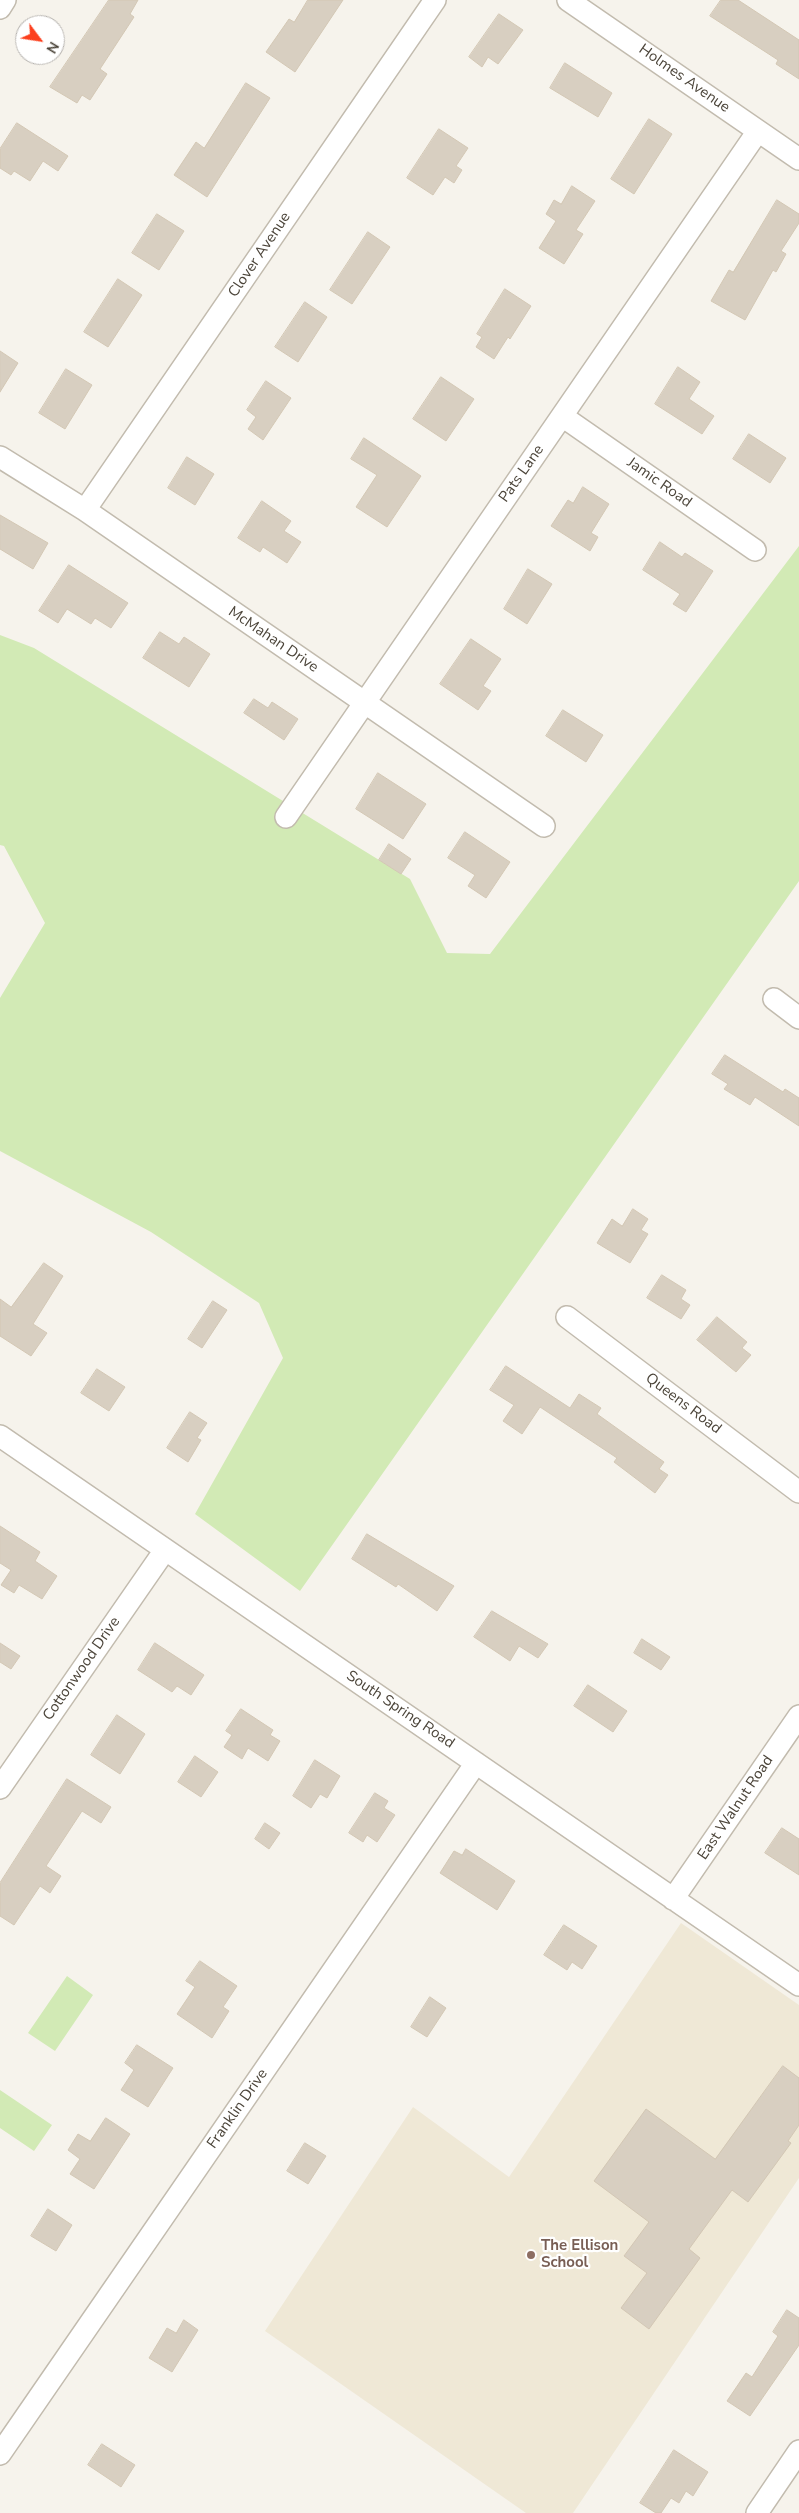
<!DOCTYPE html>
<html>
<head>
<meta charset="utf-8">
<style>
  body { margin:0 }
  #map { position:relative; width:799px; height:2513px; overflow:hidden; background:#f6f3ec; font-family:"Nunito Sans",sans-serif }
  canvas { display:block }
  .north { position:absolute; left:15px; top:15px; width:50px; height:50px; box-sizing:border-box; background:#fff; border:1px solid #b7b4b0; border-radius:50%; rotate:121deg; font-size:14px; font-weight:700; line-height:20px; text-align:center; color:#4b4439 }
  .north::after { content:''; display:block; margin:auto; width:18px; height:22px; background:#fc3f1d; clip-path:polygon(50% 0,100% 100%,50% 72%,0 100%) }
</style>
</head>
<body>
<div id="map">
<canvas width="799" height="2513"></canvas>
<div class="north">N</div>
</div>
<script>
const g = document.querySelector('canvas').getContext('2d');
g.lineJoin = 'round';
function paint(path, color) { g.fillStyle = color; g.fill(path, 'evenodd'); }
function stroke(path, color, width, dash) { g.strokeStyle = color; g.lineWidth = width; g.lineCap = dash ? 'butt' : 'round'; g.setLineDash(dash || []); g.stroke(path); }
function write(font, color, halo, rows, align = 'center') {
  g.font = font + ' "Nunito Sans",sans-serif'; g.lineWidth = 4.5; g.setLineDash([]); g.textBaseline = 'middle'; g.strokeStyle = halo; g.fillStyle = color; for (const [text, x, y, turn = 0] of rows) {
    g.save(); g.translate(x, y); g.rotate((+turn || 0) * Math.PI / 180); g.textAlign = isNaN(turn) ? turn : align; if (halo) g.strokeText(text, 0, 0); g.fillText(text, 0, 0); g.restore();
  }
}
const education = new Path2D(`
  M 681,1923 L 799,2005 L 799,2178 L 573,2513 L 526,2513 L 265,2331 L 413,2107 L 509,2177 Z`);
const green = new Path2D(`
  M 799,546 L 799,881 L 300,1591 L 195,1514 L 283,1358 L 259,1303 L 151,1232 L 0,1151 L 0,998 L 45,923 L 4,846 L 0,845 L 0,635 L 34,648 L 410,879 L 447,953 L 490,954 Z
  M 67,1976 L 93,1995 L 55,2051 L 28,2033 Z
  M 0,2090 L 52,2125 L 34,2151 L 0,2128 Z`);
const building = new Path2D(`
  M 109,0 L 138,0 L 130,14 L 134,17 L 100,69 L 107,74 L 90,100 L 82,95 L 77,103 L 50,87 Z
  M 308,0 L 343,0 L 295,72 L 266,52 L 289,19 L 294,22 Z
  M 721,0 L 738,0 L 799,40 L 799,79 L 776,64 L 778,60 L 710,16 Z
  M 499,14 L 523,30 L 498,64 L 488,57 L 482,67 L 469,57 Z
  M 565,63 L 612,93 L 598,117 L 550,88 Z
  M 246,83 L 270,98 L 207,197 L 174,175 L 196,142 L 204,148 Z
  M 649,119 L 672,134 L 634,194 L 611,179 Z
  M 17,123 L 68,156 L 58,171 L 43,161 L 30,181 L 14,171 L 11,175 L 0,168 L 0,149 Z
  M 439,129 L 468,148 L 456,166 L 462,170 L 454,183 L 445,177 L 433,195 L 407,178 Z
  M 572,186 L 595,201 L 576,230 L 583,234 L 564,264 L 539,248 L 556,221 L 546,214 L 554,200 L 561,204 Z
  M 777,200 L 799,214 L 799,223 L 781,251 L 786,254 L 776,272 L 773,270 L 745,320 L 711,301 L 729,270 L 733,272 Z
  M 157,214 L 184,231 L 159,270 L 132,253 Z
  M 368,232 L 390,247 L 352,304 L 330,290 Z
  M 118,279 L 142,295 L 108,347 L 84,332 Z
  M 505,289 L 531,306 L 510,339 L 508,337 L 494,359 L 476,347 L 482,337 L 477,334 Z
  M 305,302 L 327,317 L 298,362 L 275,347 Z
  M 0,351 L 18,363 L 0,392 Z
  M 678,367 L 700,382 L 689,399 L 714,416 L 702,434 L 655,404 Z
  M 66,369 L 92,385 L 65,429 L 39,413 Z
  M 441,377 L 474,399 L 446,441 L 413,419 Z
  M 266,381 L 291,398 L 263,440 L 248,429 L 256,417 L 247,410 Z
  M 749,434 L 786,458 L 770,483 L 733,459 Z
  M 364,438 L 421,476 L 387,527 L 356,507 L 377,475 L 351,459 Z
  M 187,457 L 214,474 L 195,505 L 168,488 Z
  M 583,487 L 609,504 L 591,533 L 598,537 L 590,551 L 551,526 L 568,500 L 573,503 Z
  M 262,501 L 291,521 L 284,531 L 301,542 L 287,563 L 263,547 L 260,552 L 238,538 Z
  M 0,515 L 48,543 L 33,569 L 0,549 Z
  M 660,542 L 682,557 L 685,553 L 713,571 L 686,612 L 673,604 L 680,594 L 643,570 Z
  M 69,565 L 128,603 L 111,628 L 95,618 L 91,624 L 67,609 L 58,623 L 39,611 Z
  M 528,569 L 552,584 L 527,624 L 504,609 Z
  M 160,632 L 179,644 L 184,637 L 210,654 L 189,687 L 143,658 Z
  M 471,639 L 501,659 L 483,686 L 491,691 L 478,710 L 440,684 Z
  M 254,699 L 268,708 L 272,702 L 298,719 L 284,740 L 244,713 Z
  M 563,710 L 603,735 L 586,762 L 546,736 Z
  M 378,773 L 426,804 L 403,839 L 356,809 Z
  M 465,832 L 510,862 L 486,898 L 468,886 L 475,875 L 448,858 Z
  M 389,844 L 411,859 L 401,874 L 379,860 Z
  M 725,1055 L 783,1092 L 785,1089 L 799,1098 L 799,1126 L 755,1097 L 750,1105 L 724,1089 L 728,1084 L 712,1074 Z
  M 633,1209 L 648,1219 L 641,1230 L 648,1234 L 630,1263 L 597,1243 L 612,1219 L 622,1226 Z
  M 44,1263 L 63,1276 L 33,1324 L 47,1333 L 31,1356 L 0,1336 L 0,1299 L 11,1307 Z
  M 662,1275 L 686,1290 L 681,1299 L 690,1305 L 681,1319 L 647,1298 Z
  M 213,1301 L 227,1310 L 202,1348 L 188,1339 Z
  M 717,1317 L 747,1342 L 742,1348 L 751,1355 L 736,1372 L 697,1340 Z
  M 506,1366 L 570,1408 L 579,1394 L 601,1408 L 597,1414 L 664,1462 L 659,1469 L 668,1475 L 655,1493 L 614,1462 L 617,1458 L 540,1407 L 522,1434 L 503,1421 L 514,1405 L 490,1390 Z
  M 97,1369 L 125,1387 L 109,1411 L 81,1393 Z
  M 190,1412 L 207,1423 L 197,1438 L 201,1440 L 188,1462 L 167,1448 Z
  M 0,1526 L 40,1552 L 35,1561 L 57,1576 L 42,1599 L 19,1585 L 14,1593 L 1,1585 L 11,1570 L 0,1563 Z
  M 367,1534 L 454,1586 L 437,1611 L 398,1584 L 396,1587 L 352,1559 Z
  M 492,1611 L 548,1644 L 538,1658 L 519,1646 L 510,1661 L 474,1637 Z
  M 642,1639 L 670,1657 L 661,1670 L 634,1653 Z
  M 0,1643 L 20,1656 L 11,1669 L 0,1662 Z
  M 155,1643 L 204,1675 L 191,1695 L 177,1686 L 172,1692 L 138,1670 Z
  M 588,1685 L 627,1711 L 613,1732 L 574,1706 Z
  M 241,1709 L 273,1730 L 270,1735 L 280,1741 L 268,1761 L 248,1748 L 242,1759 L 224,1747 L 232,1735 L 226,1731 Z
  M 117,1715 L 145,1734 L 120,1774 L 91,1755 Z
  M 195,1756 L 218,1772 L 201,1797 L 178,1782 Z
  M 315,1760 L 340,1776 L 327,1798 L 320,1794 L 311,1808 L 293,1796 Z
  M 67,1779 L 111,1807 L 101,1823 L 82,1811 L 46,1866 L 61,1876 L 50,1893 L 40,1886 L 14,1925 L 0,1916 L 0,1883 Z
  M 375,1793 L 388,1801 L 384,1808 L 395,1815 L 377,1842 L 367,1835 L 363,1842 L 349,1833 Z
  M 265,1823 L 280,1833 L 269,1849 L 255,1839 Z
  M 782,1828 L 799,1839 L 799,1875 L 765,1853 Z
  M 466,1849 L 515,1881 L 497,1910 L 440,1873 L 454,1851 L 462,1855 Z
  M 564,1925 L 597,1946 L 582,1969 L 572,1962 L 567,1970 L 544,1955 Z
  M 200,1961 L 237,1986 L 223,2007 L 229,2011 L 212,2038 L 177,2014 L 195,1987 L 186,1981 Z
  M 430,1997 L 446,2008 L 427,2037 L 411,2027 Z
  M 137,2045 L 173,2068 L 148,2107 L 121,2090 L 134,2070 L 125,2063 Z
  M 783,2066 L 799,2078 L 799,2125 L 788,2141 L 791,2143 L 748,2202 L 732,2190 L 689,2249 L 700,2258 L 649,2329 L 621,2308 L 647,2273 L 624,2256 L 649,2222 L 594,2181 L 646,2109 L 715,2159 Z
  M 106,2118 L 130,2134 L 94,2189 L 70,2174 L 80,2159 L 68,2150 L 78,2134 L 90,2141 Z
  M 305,2143 L 326,2156 L 308,2184 L 287,2171 Z
  M 48,2209 L 72,2225 L 56,2251 L 31,2236 Z
  M 787,2310 L 799,2318 L 799,2345 L 750,2416 L 727,2401 L 746,2373 L 752,2377 L 778,2336 L 773,2332 Z
  M 184,2320 L 198,2330 L 172,2372 L 149,2358 L 167,2328 L 176,2333 Z
  M 102,2444 L 135,2465 L 121,2487 L 88,2465 Z
  M 674,2450 L 708,2472 L 693,2496 L 686,2491 L 679,2503 L 671,2498 L 661,2513 L 656,2513 L 640,2503 Z`);
const minor = new Path2D(`
  M 568,0 L 799,159
  M 0,8 L 5,0
  M 562,416 L 755,550
  M 0,457 L 85,510 L 544,826
  M 85,510 L 435,0
  M 286,817 L 758,131
  M 774,999 L 799,1018
  M 567,1317 L 799,1492
  M 0,1436 L 799,1985
  M 0,1788 L 165,1550
  M 673,1899 L 799,1716
  M 0,2454 L 476,1763
  M 757,2513 L 799,2451`);
const markers = [
  [531,2255,5,"#8d6e63"]
];
const streetNames = [
  ["Holmes Avenue",684,79,35],
  ["Clover Avenue",260,255,-56],
  ["Pats Lane",522,474,-55],
  ["Jamic Road",659,483,35],
  ["McMahan Drive",273,640,34],
  ["Queens Road",683,1404,37],
  ["Cottonwood Drive",82,1669,-55],
  ["South Spring Road",400,1710,34],
  ["East Walnut Road",736,1808,-56],
  ["Franklin Drive",238,2109,-55]
];
const educationNames = [
  ["The Ellison",541,2246],
  ["School",541,2263]
];
paint(education, '#efe8d6');
paint(green, '#d2eab5');
paint(building, '#d8cfc1');
stroke(building, '#d3c7b4', 1);
stroke(minor, '#c2bbae', 24);
stroke(minor, '#fff', 21);
for (const [x, y, r, color] of markers) { const dot = new Path2D(); dot.arc(x, y, r, 0, 2 * Math.PI); g.fillStyle = color; g.fill(dot); stroke(dot, '#fff', 2); }
write('15px', '#4b4439', '#fff', streetNames);
write('bold 15px', '#785e54', '#fff', educationNames, 'left');
</script>
</body>
</html>
